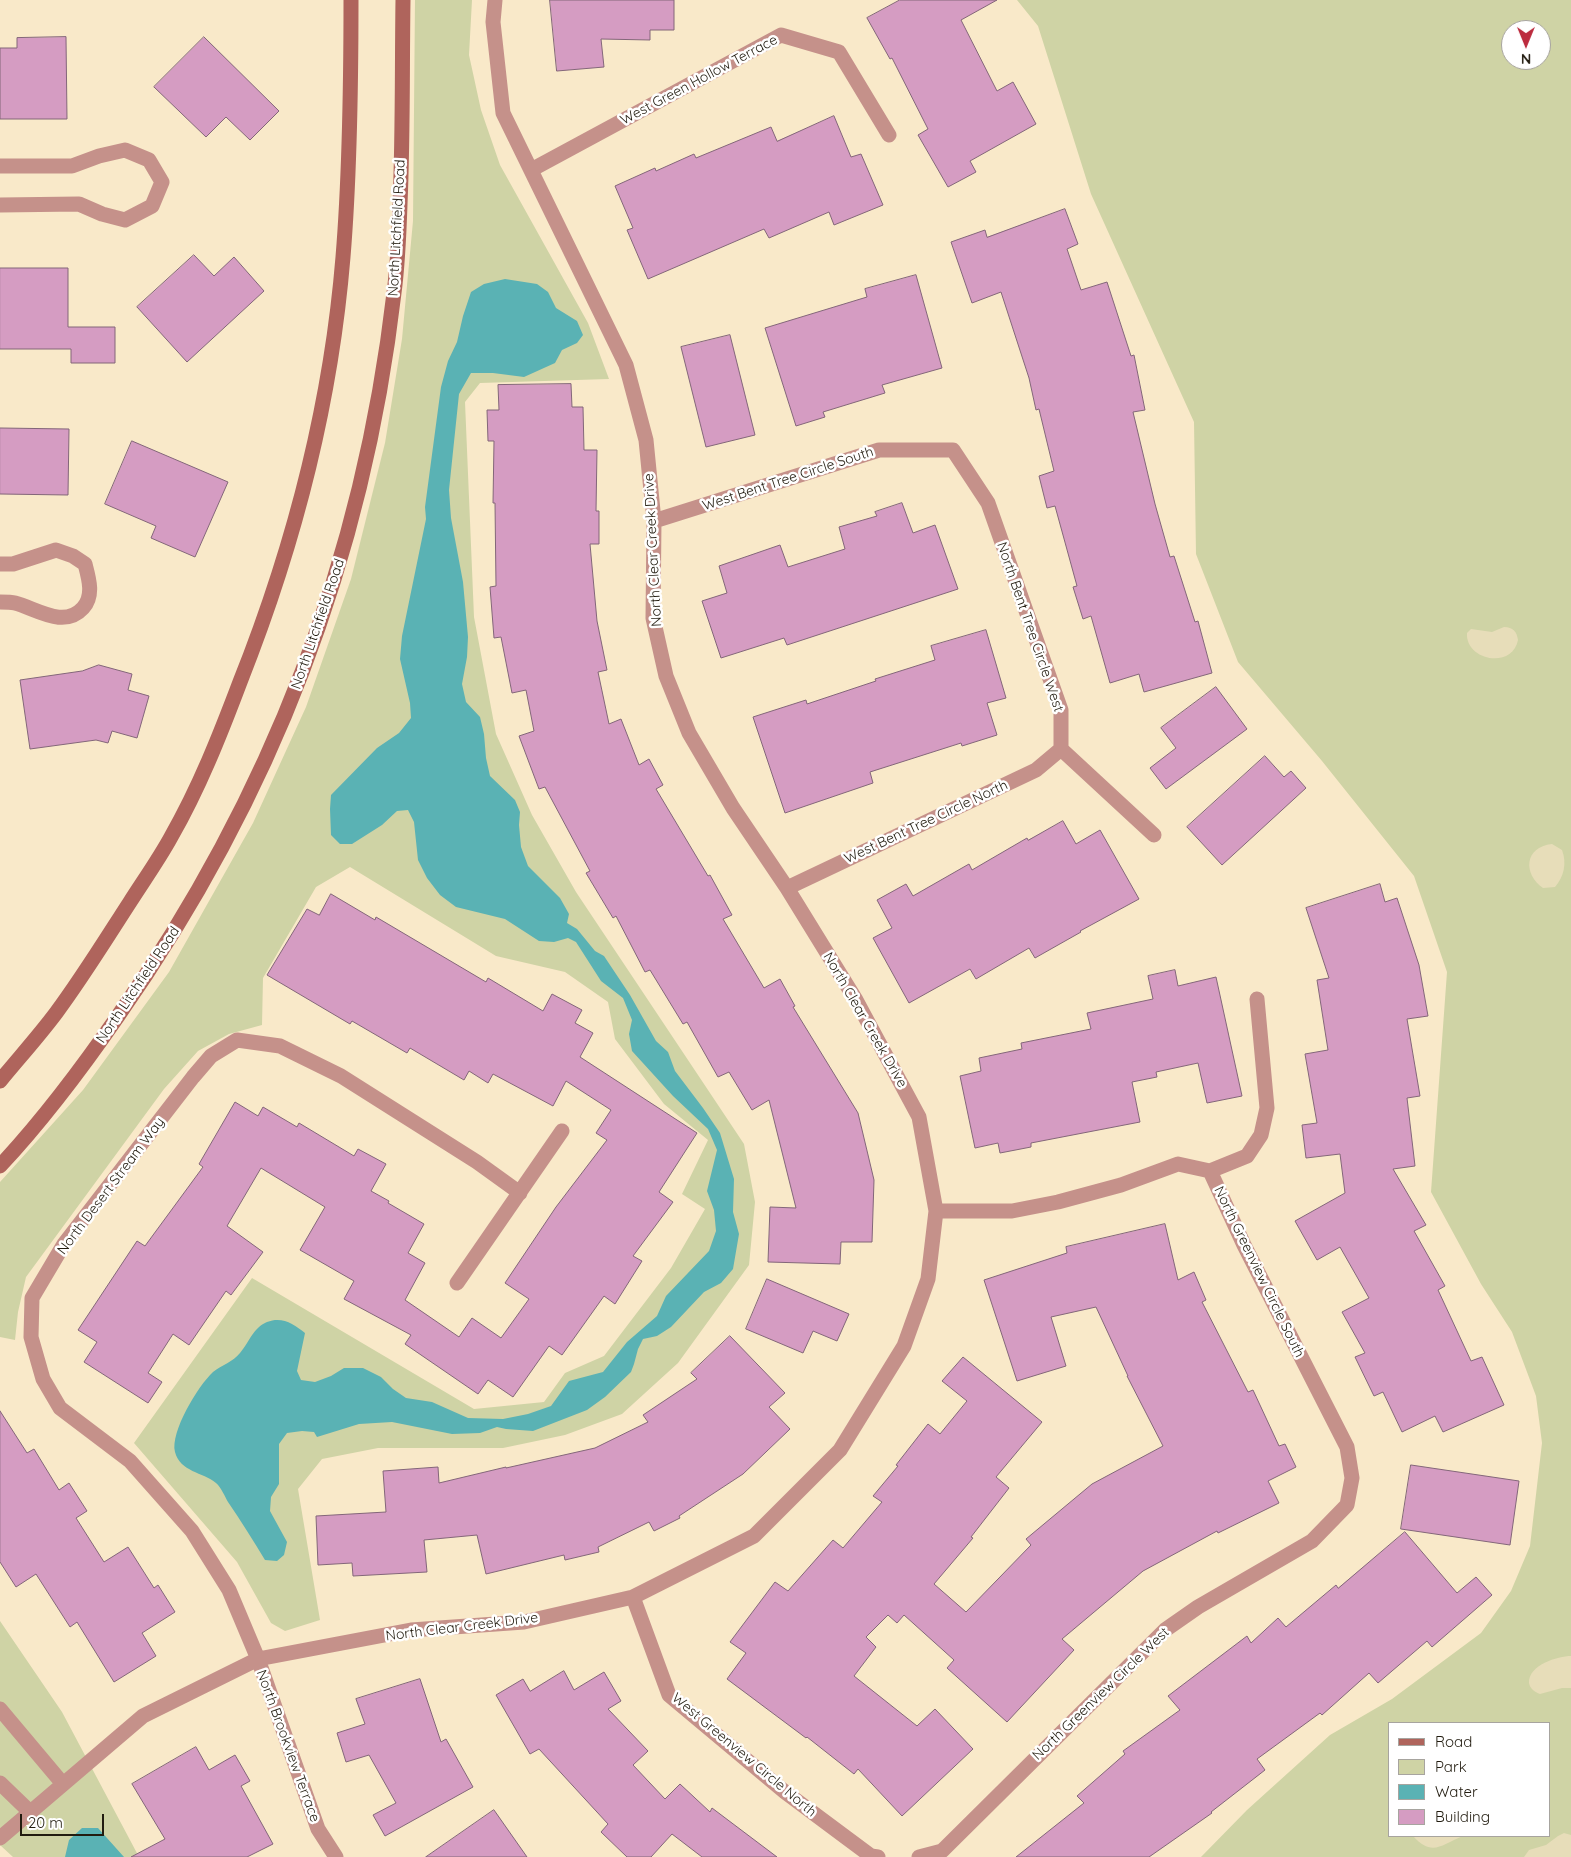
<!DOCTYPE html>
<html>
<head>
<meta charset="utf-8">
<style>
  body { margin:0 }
  #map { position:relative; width:1571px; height:1857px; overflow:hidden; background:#f9e9c9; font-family:Quicksand,sans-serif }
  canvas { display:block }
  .legend { position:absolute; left:1388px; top:1722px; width:162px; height:115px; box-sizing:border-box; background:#fff; border:1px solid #a7a49f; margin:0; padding:6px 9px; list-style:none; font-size:15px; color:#221c10 }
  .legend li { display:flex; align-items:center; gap:10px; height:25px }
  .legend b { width:25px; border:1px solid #a7a49f }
  .north { position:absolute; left:1501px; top:20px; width:50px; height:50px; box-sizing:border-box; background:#fff; border:1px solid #a7a49f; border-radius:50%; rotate:180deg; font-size:14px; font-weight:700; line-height:20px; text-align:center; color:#221c10 }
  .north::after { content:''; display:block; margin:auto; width:18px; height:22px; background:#bc2b3e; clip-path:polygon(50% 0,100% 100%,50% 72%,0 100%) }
  .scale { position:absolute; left:20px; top:1814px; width:84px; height:22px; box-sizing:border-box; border:2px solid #221c10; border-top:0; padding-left:6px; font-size:15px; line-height:18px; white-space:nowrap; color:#221c10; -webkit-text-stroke:4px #fff; paint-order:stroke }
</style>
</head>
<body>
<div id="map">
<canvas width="1571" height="1857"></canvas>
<ul class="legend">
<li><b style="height:6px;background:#af645c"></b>Road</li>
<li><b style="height:14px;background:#cfd3a5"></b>Park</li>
<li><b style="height:14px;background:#5ab2b4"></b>Water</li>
<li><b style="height:14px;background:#d59cc2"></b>Building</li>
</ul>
<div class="north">N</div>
<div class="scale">20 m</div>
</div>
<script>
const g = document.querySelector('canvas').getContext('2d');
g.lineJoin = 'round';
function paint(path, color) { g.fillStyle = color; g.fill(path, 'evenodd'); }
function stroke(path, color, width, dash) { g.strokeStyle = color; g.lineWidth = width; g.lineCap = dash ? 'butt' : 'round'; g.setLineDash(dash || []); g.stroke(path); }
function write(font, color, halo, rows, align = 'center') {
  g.font = font + ' Quicksand,sans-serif'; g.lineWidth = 5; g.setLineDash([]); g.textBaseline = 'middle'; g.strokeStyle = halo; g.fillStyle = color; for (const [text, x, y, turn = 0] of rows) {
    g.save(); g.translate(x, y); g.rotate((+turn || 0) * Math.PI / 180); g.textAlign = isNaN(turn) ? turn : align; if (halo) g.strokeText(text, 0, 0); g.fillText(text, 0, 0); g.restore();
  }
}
const green = new Path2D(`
  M 415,0 L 472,0 L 469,55 L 481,110 L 500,165 L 588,323 L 609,379 L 480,383 L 465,402 L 474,617 L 496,734 L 532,815 L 576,892 L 744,1144 L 755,1202 L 749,1265 L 678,1363 L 622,1414 L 565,1435 L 503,1448 L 378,1448 L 322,1459 L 298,1489 L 320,1620 L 285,1631 L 271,1623 L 237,1562 L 134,1443 L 252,1278 L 474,1409 L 544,1402 L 565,1373 L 604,1356 L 671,1268 L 705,1209 L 682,1194 L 708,1140 L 664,1104 L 615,1039 L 608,1002 L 565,972 L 496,956 L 350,867 L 316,887 L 263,978 L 262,1025 L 229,1034 L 198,1051 L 164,1089 L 26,1277 L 18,1312 L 15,1340 L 0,1337 L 0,1182 L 83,1090 L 169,972 L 253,823 L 306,707 L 351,579 L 385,443 L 402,339 L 413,221 Z
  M 1017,0 L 1571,0 L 1571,1857 L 1201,1857 L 1247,1810 L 1330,1735 L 1392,1699 L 1481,1633 L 1511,1591 L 1530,1546 L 1542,1443 L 1536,1396 L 1512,1332 L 1481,1284 L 1431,1192 L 1447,972 L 1414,876 L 1322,761 L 1238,662 L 1196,554 L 1194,422 L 1091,194 L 1038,26 ZM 1511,30 L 1541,30 L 1541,60 L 1511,60 ZM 1390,1723 L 1550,1723 L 1550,1836 L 1390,1836 Z
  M 0,1621 L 62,1712 L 139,1857 L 13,1857 L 0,1845 Z`);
const sand = new Path2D(`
  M 1504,627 C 1513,627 1517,632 1518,640 C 1512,670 1465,660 1467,633 L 1471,629 L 1492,632 Z
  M 1552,844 L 1562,850 C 1567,863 1564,877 1555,887 L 1543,888 C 1523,874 1524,847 1552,844 Z
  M 1571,1656 L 1571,1688 L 1562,1688 L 1540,1694 C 1535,1692 1530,1689 1529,1683 C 1528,1665 1558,1656 1571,1656 Z
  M 1564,1833 L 1571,1835 L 1571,1857 L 1524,1857 L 1529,1850 L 1546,1845 L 1558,1836 Z
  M 1413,1836 L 1463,1836 C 1441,1845 1432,1857 1413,1836 Z`);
const water = new Path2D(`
  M 505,279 L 537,284 L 548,292 L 556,308 L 577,321 L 583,335 L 577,343 L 562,350 L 555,363 L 524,377 L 493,373 L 471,373 L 459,394 L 449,490 L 451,518 L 463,582 L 468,637 L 467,657 L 462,684 L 466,702 L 480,717 L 484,734 L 486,758 L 490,776 L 515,800 L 520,812 L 519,825 L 521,847 L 528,866 L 560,898 L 569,914 L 567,923 L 577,929 L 595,951 L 604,956 L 630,995 L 656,1041 L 668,1052 L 675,1071 L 703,1108 L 720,1133 L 734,1179 L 733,1212 L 739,1234 L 733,1269 L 721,1283 L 704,1292 L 671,1327 L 657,1336 L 643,1339 L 638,1349 L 634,1364 L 631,1372 L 605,1397 L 587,1410 L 533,1431 L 506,1429 L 497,1427 L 480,1433 L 452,1434 L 392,1422 L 359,1424 L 317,1437 L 314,1432 L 302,1431 L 287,1433 L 279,1444 L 279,1484 L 271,1497 L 270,1511 L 287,1542 L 284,1555 L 277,1561 L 265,1560 C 253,1540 241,1521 228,1502 C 225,1497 221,1487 216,1483 C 203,1472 180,1472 175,1452 C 170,1432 198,1386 213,1372 C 222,1365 233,1362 240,1353 C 250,1341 253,1328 267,1322 C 282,1316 294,1324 305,1333 L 297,1371 L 301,1380 L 315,1382 L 331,1376 L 344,1368 L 363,1368 L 381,1377 L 393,1389 L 406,1398 L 432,1402 L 468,1418 L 503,1419 L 528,1414 L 551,1406 L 569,1381 L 603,1372 L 627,1342 L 657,1316 L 666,1296 L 709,1251 L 716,1231 L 714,1210 L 707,1191 L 717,1150 L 708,1129 L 673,1096 L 632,1051 L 629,1034 L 632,1020 L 623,998 L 601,981 L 576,942 L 568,938 L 554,942 L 539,941 L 505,919 L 456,907 L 440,895 L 427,878 L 418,860 L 414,822 L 408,810 L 397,811 L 382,825 L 352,844 L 340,844 L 331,835 L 330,809 L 331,795 L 377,748 L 399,733 L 411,718 L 410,703 L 400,659 L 402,636 L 426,519 L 425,507 L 441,387 L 448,361 L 457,342 L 463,316 L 471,292 L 484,284 Z
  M 82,1828 L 98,1828 L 124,1857 L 65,1857 L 69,1840 Z`);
const building = new Path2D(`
  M 550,0 L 674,0 L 674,30 L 650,30 L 650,40 L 601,39 L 604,67 L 557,71 Z
  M 900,0 L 997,0 L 961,20 L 997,91 L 1013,82 L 1036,124 L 970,161 L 976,172 L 948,187 L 918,135 L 928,129 L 892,58 L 890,59 L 867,18 Z
  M 66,37 L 67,119 L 0,119 L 0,48 L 17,48 L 17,38 Z
  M 204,37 L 279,111 L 250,140 L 226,117 L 206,137 L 154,87 Z
  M 834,116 L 851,157 L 861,154 L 883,205 L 834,225 L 829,212 L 769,238 L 764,229 L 648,279 L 627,230 L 633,228 L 615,186 L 655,168 L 656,171 L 694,154 L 696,158 L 771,127 L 777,141 Z
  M 1065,209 L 1078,244 L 1067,249 L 1081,290 L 1107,282 L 1131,356 L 1134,355 L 1145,410 L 1133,412 L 1155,504 L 1170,557 L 1174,556 L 1195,622 L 1198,621 L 1212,673 L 1144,692 L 1139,674 L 1110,683 L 1091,616 L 1083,619 L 1073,587 L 1077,586 L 1055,506 L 1047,508 L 1039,476 L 1054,471 L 1039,409 L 1036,410 L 1029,378 L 1001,292 L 972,303 L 951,242 L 985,230 L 987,237 Z
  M 194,255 L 214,276 L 234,257 L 264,291 L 187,362 L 137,307 Z
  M 0,268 L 68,268 L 68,327 L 115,327 L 115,363 L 71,363 L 71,349 L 0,349 Z
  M 916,275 L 942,368 L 882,385 L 885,393 L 823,412 L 825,417 L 796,426 L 765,328 L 867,297 L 865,289 Z
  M 730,335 L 755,435 L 706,447 L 681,347 Z
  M 571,384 L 572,407 L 583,407 L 584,450 L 597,450 L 596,511 L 599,511 L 599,544 L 590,544 L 597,621 L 607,670 L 598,672 L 609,724 L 621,719 L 639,765 L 649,759 L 663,785 L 656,789 L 708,876 L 710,875 L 732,915 L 723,919 L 764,988 L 780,979 L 795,1006 L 793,1007 L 858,1113 L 874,1180 L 872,1242 L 841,1242 L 840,1264 L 768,1262 L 770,1207 L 796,1208 L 769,1100 L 752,1110 L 729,1072 L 718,1077 L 687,1022 L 683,1024 L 650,970 L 645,972 L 616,916 L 613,918 L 586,873 L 590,871 L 545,787 L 539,789 L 519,736 L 534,731 L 526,690 L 512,693 L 501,637 L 494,638 L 490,587 L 496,586 L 495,503 L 493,503 L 494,441 L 488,441 L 487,410 L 499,410 L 498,385 Z
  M 0,428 L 69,429 L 68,495 L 0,494 Z
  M 132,441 L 228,482 L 195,557 L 151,538 L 156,526 L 105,504 Z
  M 902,503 L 913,533 L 935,525 L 958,589 L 787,645 L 784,638 L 721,658 L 702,601 L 727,593 L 719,566 L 780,545 L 788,567 L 845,549 L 839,527 L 877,516 L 875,512 Z
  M 986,630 L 1006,698 L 987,703 L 997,735 L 962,746 L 961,743 L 870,772 L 873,783 L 785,813 L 753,717 L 806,700 L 807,704 L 876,681 L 875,679 L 935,660 L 931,646 Z
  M 99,665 L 132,674 L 128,690 L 149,696 L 137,738 L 112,731 L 108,743 L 96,740 L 30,749 L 20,680 L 82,671 Z
  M 1216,687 L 1247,729 L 1166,789 L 1150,768 L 1176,748 L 1161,728 Z
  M 1265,756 L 1284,777 L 1291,771 L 1306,788 L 1222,865 L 1187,827 Z
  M 1063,821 L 1076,844 L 1100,830 L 1139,899 L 1080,931 L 1081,932 L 1035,958 L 1029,948 L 976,979 L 970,969 L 909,1003 L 873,938 L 892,928 L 877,900 L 906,884 L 913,896 L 969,864 L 972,870 L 1027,838 L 1028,840 Z
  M 1380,884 L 1385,902 L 1397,898 L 1419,965 L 1428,1016 L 1407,1019 L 1420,1096 L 1407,1098 L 1415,1166 L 1393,1169 L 1426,1225 L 1414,1231 L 1445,1286 L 1438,1290 L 1471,1361 L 1482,1357 L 1504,1405 L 1443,1432 L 1435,1416 L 1402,1432 L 1383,1392 L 1374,1396 L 1355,1357 L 1365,1353 L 1342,1312 L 1369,1298 L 1340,1247 L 1317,1260 L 1295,1221 L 1345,1193 L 1340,1154 L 1306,1158 L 1302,1125 L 1317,1123 L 1305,1054 L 1328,1050 L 1317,980 L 1329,978 L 1306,908 Z
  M 331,894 L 375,920 L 376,917 L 486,982 L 488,978 L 543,1011 L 552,994 L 582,1010 L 575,1023 L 593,1033 L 580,1057 L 697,1133 L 659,1192 L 673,1202 L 633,1256 L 642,1261 L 615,1304 L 604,1296 L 562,1355 L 549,1346 L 513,1397 L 488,1380 L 478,1394 L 405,1344 L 411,1335 L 344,1299 L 354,1281 L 300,1250 L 325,1207 L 261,1168 L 227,1226 L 263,1252 L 231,1295 L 226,1291 L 189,1345 L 173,1334 L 148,1373 L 162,1382 L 148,1403 L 84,1362 L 97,1342 L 78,1330 L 137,1241 L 145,1246 L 203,1167 L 199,1164 L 235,1102 L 258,1116 L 263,1107 L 297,1127 L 299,1123 L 354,1156 L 358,1149 L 386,1164 L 371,1191 L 389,1201 L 388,1203 L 424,1224 L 408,1253 L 425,1263 L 405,1300 L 459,1337 L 472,1318 L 501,1338 L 529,1299 L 505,1283 L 556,1207 L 607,1140 L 596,1133 L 611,1110 L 566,1081 L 553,1106 L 493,1074 L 488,1083 L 469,1071 L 464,1080 L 410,1048 L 407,1053 L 352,1021 L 350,1024 L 267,975 L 307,909 L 319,915 Z
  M 1175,970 L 1178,986 L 1216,977 L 1242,1096 L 1207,1103 L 1198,1063 L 1156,1072 L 1157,1077 L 1132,1082 L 1140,1122 L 1031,1143 L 1031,1147 L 1000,1153 L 998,1143 L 975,1148 L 960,1076 L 981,1071 L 979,1058 L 1022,1049 L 1021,1043 L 1091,1029 L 1087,1013 L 1153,999 L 1148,976 Z
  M 1165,1224 L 1178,1280 L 1194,1272 L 1206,1300 L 1202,1302 L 1248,1392 L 1253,1390 L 1279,1446 L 1285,1444 L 1296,1467 L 1268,1481 L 1279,1503 L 1218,1533 L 1217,1531 L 1143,1571 L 1062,1639 L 1074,1650 L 1007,1722 L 947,1668 L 954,1660 L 904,1615 L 897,1623 L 888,1615 L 866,1637 L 876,1647 L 854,1676 L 917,1726 L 935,1709 L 973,1749 L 902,1816 L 858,1769 L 854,1774 L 807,1737 L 806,1738 L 727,1679 L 746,1653 L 730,1642 L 775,1582 L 788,1591 L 833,1540 L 843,1548 L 882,1502 L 873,1496 L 898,1466 L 896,1465 L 928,1424 L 940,1434 L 967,1401 L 942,1381 L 963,1357 L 1042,1422 L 996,1477 L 1009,1488 L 971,1537 L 973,1538 L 934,1584 L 966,1612 L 1031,1545 L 1026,1539 L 1092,1484 L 1163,1446 L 1127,1376 L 1128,1376 L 1096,1307 L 1051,1317 L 1066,1366 L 1017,1381 L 984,1280 L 1067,1253 L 1066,1247 Z
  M 767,1279 L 849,1314 L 837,1341 L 813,1331 L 803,1353 L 746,1329 Z
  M 730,1336 L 785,1393 L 769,1407 L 790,1429 L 743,1474 L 679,1516 L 680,1518 L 654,1531 L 649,1522 L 598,1547 L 599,1552 L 565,1560 L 564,1555 L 486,1574 L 477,1535 L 424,1540 L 427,1572 L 353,1576 L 352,1563 L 318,1565 L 316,1516 L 386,1512 L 383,1471 L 438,1467 L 439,1483 L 506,1467 L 506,1468 L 595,1448 L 648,1422 L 643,1415 L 697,1379 L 691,1373 Z
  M 0,1411 L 27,1453 L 34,1449 L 59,1490 L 69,1483 L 87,1511 L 76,1518 L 104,1562 L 128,1547 L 154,1588 L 158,1585 L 175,1612 L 142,1633 L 156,1656 L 114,1682 L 77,1622 L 70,1627 L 36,1574 L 16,1587 L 0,1562 Z
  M 1411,1465 L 1519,1481 L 1510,1545 L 1401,1529 Z
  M 1405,1532 L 1457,1593 L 1476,1577 L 1492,1595 L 1432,1647 L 1427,1641 L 1378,1683 L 1369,1673 L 1322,1715 L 1320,1713 L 1257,1759 L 1265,1770 L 1211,1812 L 1212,1813 L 1149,1857 L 1016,1857 L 1084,1803 L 1077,1796 L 1125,1754 L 1123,1751 L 1180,1710 L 1168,1696 L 1247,1636 L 1251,1643 L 1278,1618 L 1286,1627 L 1336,1585 L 1338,1588 Z
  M 564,1671 L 574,1690 L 604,1672 L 621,1701 L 608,1709 L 648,1751 L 633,1765 L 665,1799 L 680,1784 L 710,1812 L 712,1808 L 777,1857 L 702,1857 L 672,1834 L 651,1857 L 627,1857 L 601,1832 L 608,1824 L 539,1749 L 530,1754 L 496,1695 L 523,1679 L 530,1691 Z
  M 420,1679 L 441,1742 L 446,1739 L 473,1787 L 385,1836 L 373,1815 L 396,1803 L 369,1755 L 346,1762 L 337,1733 L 365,1724 L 356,1699 Z
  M 196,1747 L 209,1770 L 235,1755 L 250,1781 L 241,1786 L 273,1844 L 247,1857 L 131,1857 L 165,1839 L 132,1784 Z
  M 494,1810 L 527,1857 L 426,1857 Z`);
const street = new Path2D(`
  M 0,166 L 72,166 L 99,156 L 125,150 L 149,160 L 162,182 L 152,206 L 125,220 L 102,214 L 79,204 L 0,205
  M 531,170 L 781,35 L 839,52 L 889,135
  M 654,521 L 879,450 L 953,450 L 988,503 L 1061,710 L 1061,749 L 1154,835
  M 0,564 L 13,564 L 56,550 L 73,556 L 85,564 C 89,579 94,596 83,608 C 64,629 37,609 15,603 C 11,602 5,602 0,602
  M 787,888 L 1036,770 L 1061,749
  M 1210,1171 L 1247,1156 L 1261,1135 L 1267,1108 L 1257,999
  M 936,1211 L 1012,1211 L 1058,1202 L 1121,1185 L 1178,1164 L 1210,1171
  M 457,1283 L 562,1131
  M 633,1597 L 669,1695 L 785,1792 L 871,1856 L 878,1857
  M 0,1709 L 63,1784
  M 0,1783 L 29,1811
  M 0,1838 L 143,1716 L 258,1659 L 411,1630 L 524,1622 L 633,1597 L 754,1536 L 840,1450 L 904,1346 L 928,1279 L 936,1211 L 919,1117 L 856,1000 L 787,888 L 733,808 L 689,733 L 666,676 L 653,618 L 654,521 L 646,440 L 626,365 L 503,113 L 493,22 L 495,0
  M 336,1857 L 318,1829 L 258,1659 L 229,1590 L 192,1531 L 130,1461 L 60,1408 L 43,1379 L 31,1337 L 32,1298 L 64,1244 L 193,1077 L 211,1056 L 237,1040 L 280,1046 L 341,1076 L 477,1162 L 520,1193
  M 919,1857 L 942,1851 L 1165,1630 L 1198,1607 L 1312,1541 L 1347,1505 L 1352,1478 L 1347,1447 L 1244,1245 L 1210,1171`);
const secondary = new Path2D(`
  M 0,1081 C 18,1059 38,1037 56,1013 C 82,978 106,939 130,902 C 144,880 159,859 171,837 C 199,788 220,735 240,682 C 294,546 331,404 343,257 C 350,172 351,86 351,0
  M 0,1166 C 43,1120 82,1068 118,1016 C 272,796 363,559 394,293 C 398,263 399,233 400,204 C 403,136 402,68 403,0`);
const streetNames = [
  ["West Green Hollow Terrace",699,80,-28],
  ["North Litchfield Road",397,228,-87],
  ["West Bent Tree Circle South",788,479,-18],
  ["North Clear Creek Drive",653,550,-93],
  ["North Litchfield Road",318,624,-71],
  ["North Bent Tree Circle West",1030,627,71],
  ["West Bent Tree Circle North",926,822,-25],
  ["North Litchfield Road",138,985,-56],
  ["North Clear Creek Drive",865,1020,60],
  ["North Desert Stream Way",111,1186,-53],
  ["North Greenview Circle South",1259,1272,64],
  ["North Clear Creek Drive",462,1627,-7],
  ["North Greenview Circle West",1101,1694,-44],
  ["North Brookview Terrace",288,1746,70],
  ["West Greenview Circle North",744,1755,40]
];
paint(green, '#cfd3a5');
paint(sand, '#e7ddb9');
paint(water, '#5ab2b4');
paint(building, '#d59cc2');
stroke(building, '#836679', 1);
stroke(street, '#c5918a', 15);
stroke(secondary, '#af645c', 15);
write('14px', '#221c10', '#fff', streetNames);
</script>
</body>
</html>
